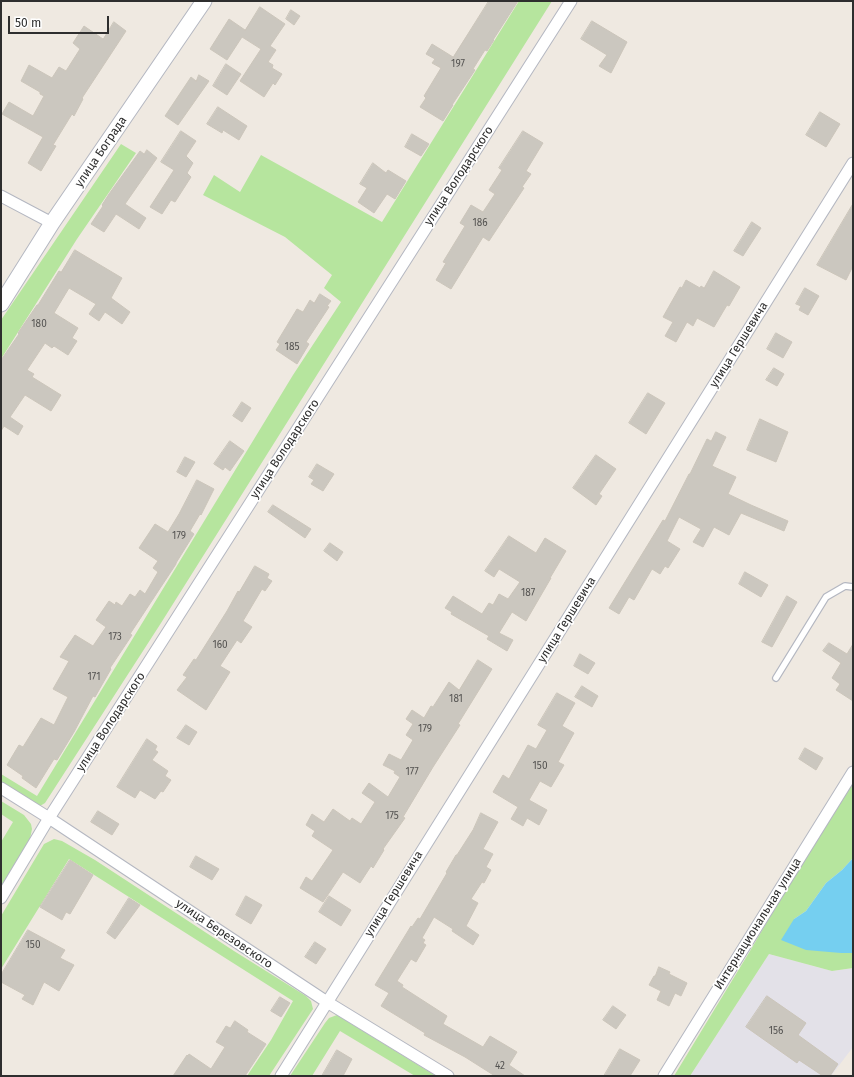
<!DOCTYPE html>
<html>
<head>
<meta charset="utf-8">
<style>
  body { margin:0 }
  #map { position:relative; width:854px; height:1077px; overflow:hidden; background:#efe9e1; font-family:"Fira Sans",sans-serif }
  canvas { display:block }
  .frame { position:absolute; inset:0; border:2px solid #2e2e2e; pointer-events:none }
  .scale { position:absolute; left:8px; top:16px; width:101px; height:18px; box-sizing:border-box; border:2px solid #2e2e2e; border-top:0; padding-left:5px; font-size:12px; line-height:14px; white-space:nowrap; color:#2e2e2e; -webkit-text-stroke:3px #fff; paint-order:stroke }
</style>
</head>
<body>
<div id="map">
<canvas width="854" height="1077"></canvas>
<div class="frame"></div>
<div class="scale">50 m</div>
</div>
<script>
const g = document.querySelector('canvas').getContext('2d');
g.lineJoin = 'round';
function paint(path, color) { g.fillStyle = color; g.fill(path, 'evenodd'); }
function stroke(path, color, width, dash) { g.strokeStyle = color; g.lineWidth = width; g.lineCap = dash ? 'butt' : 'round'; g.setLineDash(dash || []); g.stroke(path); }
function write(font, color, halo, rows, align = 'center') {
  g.font = font + ' "Fira Sans",sans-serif'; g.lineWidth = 3.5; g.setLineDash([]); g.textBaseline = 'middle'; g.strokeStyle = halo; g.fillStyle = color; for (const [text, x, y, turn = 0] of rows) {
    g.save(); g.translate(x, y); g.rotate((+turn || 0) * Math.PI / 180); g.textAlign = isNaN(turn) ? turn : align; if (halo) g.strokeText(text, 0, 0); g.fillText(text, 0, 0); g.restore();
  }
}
const industrial = new Path2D(`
  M 769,954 L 832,971 L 853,968 L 853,1047 L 831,1076 L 690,1076 Z`);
const green = new Path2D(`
  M 519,1 L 552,1 L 161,623 L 45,803 L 40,806 L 33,805 L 1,784 L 1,774 L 37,796 L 293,375 L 341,302 L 324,288 L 332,275 L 285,237 L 203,195 L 214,175 L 240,192 L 261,155 L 382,222 Z
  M 121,144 L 136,153 L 77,239 L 1,359 L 1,320 Z
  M 853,774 L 853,858 L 842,870 L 826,883 L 806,911 L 794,919 L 841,953 L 853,953 L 853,968 L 832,971 L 769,954 L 690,1076 L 674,1076 L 750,951 Z
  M 1,801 L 24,815 L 31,824 L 32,829 L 30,839 L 1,889 L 1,842 L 13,822 L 1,814 Z
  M 54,839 L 62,841 L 95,860 L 234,951 L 306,996 L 311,1001 L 313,1009 L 269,1076 L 247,1076 L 271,1040 L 293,1001 L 69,859 L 1,969 L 1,916 L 44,844 Z
  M 337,1015 L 436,1076 L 415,1076 L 340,1031 L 312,1076 L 290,1076 L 325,1023 L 329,1018 Z`);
const water = new Path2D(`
  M 853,858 L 853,953 L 841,953 L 806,950 L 781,940 L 794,919 L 806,911 L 826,883 L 842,870 Z`);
const building = new Path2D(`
  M 489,1 L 518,1 L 493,40 L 494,40 L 487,51 L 485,50 L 473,69 L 475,70 L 452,105 L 453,105 L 443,121 L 420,107 L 426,98 L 424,96 L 441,68 L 432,63 L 435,59 L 426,54 L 432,44 L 453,57 Z
  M 260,7 L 285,24 L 270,46 L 276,50 L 268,62 L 273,65 L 272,68 L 282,74 L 275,85 L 273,83 L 264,97 L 240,81 L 261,49 L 242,37 L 227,60 L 210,49 L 229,19 L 245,30 Z
  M 291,10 L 300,16 L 294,25 L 286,19 Z
  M 592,21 L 627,42 L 611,73 L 599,66 L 607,55 L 581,39 Z
  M 114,22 L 126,31 L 82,98 L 83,99 L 74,116 L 72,114 L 53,145 L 56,146 L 41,171 L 28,163 L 43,137 L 2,114 L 9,102 L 33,116 L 44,96 L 40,94 L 40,92 L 21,81 L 29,65 L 52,78 L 59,67 L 66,71 L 80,49 L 73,43 L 84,26 L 103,39 Z
  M 226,64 L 241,74 L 227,95 L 213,86 Z
  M 199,75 L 209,81 L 178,125 L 165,116 L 191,77 L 196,81 Z
  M 218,107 L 247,126 L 239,140 L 223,130 L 222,133 L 207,124 Z
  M 820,112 L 840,124 L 826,147 L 806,135 Z
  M 181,131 L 196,141 L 186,156 L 193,163 L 187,173 L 191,177 L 175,202 L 171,200 L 162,214 L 150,207 L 174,170 L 161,162 Z
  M 523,131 L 543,143 L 526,171 L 531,174 L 522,187 L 524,188 L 489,241 L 483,237 L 451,289 L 436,280 L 446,263 L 443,262 L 465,226 L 460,223 L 471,205 L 483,212 L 495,194 L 489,190 L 502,170 L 499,168 Z
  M 412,134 L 429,144 L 421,156 L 405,147 Z
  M 147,150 L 157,158 L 125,204 L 146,218 L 139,229 L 116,214 L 104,232 L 91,224 L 103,206 L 102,205 L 109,194 L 140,151 L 144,154 Z
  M 373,163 L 386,173 L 388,170 L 406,181 L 395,199 L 387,194 L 374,213 L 358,202 L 367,188 L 360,184 Z
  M 853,204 L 853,266 L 846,280 L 817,265 Z
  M 752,222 L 761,228 L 743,256 L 734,251 Z
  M 75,250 L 122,278 L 111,298 L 130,312 L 122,324 L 105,312 L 99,321 L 89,314 L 96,304 L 69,288 L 54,313 L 78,328 L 72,338 L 77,341 L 68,355 L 54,346 L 52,348 L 45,343 L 27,370 L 34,374 L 32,377 L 61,395 L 51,411 L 25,395 L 10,417 L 23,426 L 18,435 L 4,426 L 1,431 L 1,360 L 19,334 L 18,333 L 37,305 L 38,305 L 59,271 L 61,272 Z
  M 714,271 L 740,287 L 729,306 L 727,305 L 714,327 L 697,318 L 693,326 L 687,322 L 676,342 L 665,336 L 673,322 L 663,317 L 680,287 L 682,288 L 686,280 L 700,288 L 701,286 L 704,288 Z
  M 805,288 L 819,296 L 808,315 L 799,310 L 801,306 L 796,304 Z
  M 320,294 L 331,301 L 327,306 L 329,307 L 306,342 L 309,344 L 297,364 L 276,350 L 280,344 L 277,342 L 297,309 L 303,312 L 310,300 L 314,303 Z
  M 776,333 L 792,342 L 783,358 L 767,349 Z
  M 774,368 L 784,374 L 777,386 L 766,380 Z
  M 648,393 L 665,403 L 646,434 L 629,423 Z
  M 242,402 L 251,408 L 242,422 L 233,416 Z
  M 760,419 L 788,432 L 776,462 L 747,450 Z
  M 716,432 L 726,437 L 712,466 L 736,477 L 728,494 L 751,505 L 788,521 L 784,531 L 741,513 L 729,535 L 714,527 L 703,547 L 693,542 L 701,529 L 679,517 L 667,541 L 680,549 L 668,568 L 665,566 L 660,574 L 652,569 L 634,600 L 629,597 L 619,614 L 609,608 L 663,520 L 665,521 L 689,474 L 690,474 L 707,439 L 711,441 Z
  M 230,441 L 244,451 L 230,471 L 225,467 L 223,470 L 214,464 Z
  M 596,455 L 616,469 L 599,494 L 602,496 L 596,505 L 573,488 Z
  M 185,457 L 195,462 L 186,477 L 177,472 Z
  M 317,464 L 334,474 L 323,491 L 311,484 L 314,480 L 309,477 Z
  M 197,480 L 214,489 L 201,515 L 200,514 L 190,531 L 194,534 L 176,563 L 176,564 L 130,634 L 132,635 L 110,668 L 111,669 L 95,697 L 93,696 L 74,732 L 57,760 L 54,759 L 36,788 L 22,778 L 23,776 L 7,765 L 19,745 L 23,747 L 41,718 L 54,725 L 68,697 L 53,689 L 69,661 L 60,657 L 75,635 L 93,646 L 106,627 L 96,620 L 109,601 L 115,605 L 116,602 L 122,606 L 130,594 L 135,597 L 140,590 L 145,594 L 158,572 L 153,568 L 158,561 L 139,548 L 155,524 L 168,532 L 179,514 Z
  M 273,505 L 311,529 L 305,538 L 268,512 Z
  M 509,536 L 536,553 L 545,538 L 566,551 L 550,578 L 551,578 L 526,621 L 512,612 L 499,633 L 513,640 L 507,651 L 487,639 L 489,636 L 451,614 L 452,612 L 445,608 L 453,596 L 482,614 L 489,603 L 493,605 L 499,594 L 508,599 L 520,582 L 499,569 L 494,577 L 485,571 Z
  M 330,543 L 343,552 L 337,561 L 324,551 Z
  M 255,566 L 269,574 L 267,578 L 272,581 L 265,591 L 262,589 L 243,621 L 252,627 L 241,643 L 237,640 L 220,666 L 230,672 L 206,710 L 177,690 L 187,677 L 183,675 L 194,659 L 196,660 L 227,611 L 238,591 L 239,592 Z
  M 745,572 L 768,585 L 761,597 L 739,584 Z
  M 787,596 L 797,602 L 772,647 L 762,642 Z
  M 829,643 L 847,654 L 853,644 L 853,701 L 836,690 L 840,684 L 832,678 L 841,663 L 823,651 Z
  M 580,654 L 595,663 L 588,674 L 574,666 Z
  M 478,660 L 492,669 L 458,724 L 460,725 L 433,767 L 403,817 L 405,818 L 383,849 L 384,850 L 373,868 L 371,866 L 360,883 L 343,872 L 323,902 L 300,888 L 306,877 L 312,881 L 333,850 L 312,836 L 315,831 L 306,825 L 312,814 L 324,822 L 333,809 L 350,821 L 352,818 L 361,824 L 375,802 L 362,793 L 369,783 L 388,797 L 400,777 L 394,773 L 395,771 L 383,765 L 389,754 L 401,760 L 413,740 L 406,735 L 413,724 L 406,719 L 412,710 L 424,718 L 431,706 L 433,707 L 449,682 L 459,690 Z
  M 582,686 L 598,696 L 592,707 L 575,697 Z
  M 557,693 L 575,703 L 562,726 L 574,733 L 558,762 L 564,765 L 551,787 L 540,781 L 529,800 L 547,810 L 539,825 L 527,818 L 523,826 L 511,819 L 518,807 L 493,792 L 503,775 L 509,779 L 528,745 L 536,749 L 547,730 L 538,725 Z
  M 186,725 L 197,732 L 189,745 L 177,738 Z
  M 147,739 L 157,746 L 155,750 L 158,752 L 152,760 L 168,771 L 165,776 L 171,780 L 163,792 L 161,791 L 155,799 L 140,790 L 135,798 L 117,787 Z
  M 805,748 L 823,758 L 816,770 L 799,759 Z
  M 98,811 L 119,824 L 112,835 L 91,822 Z
  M 481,813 L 498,822 L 483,849 L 493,854 L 486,867 L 491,870 L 484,883 L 482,882 L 471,899 L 478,903 L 466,926 L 479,935 L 473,945 L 452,931 L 453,929 L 434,917 L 422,938 L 425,940 L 423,943 L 426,945 L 416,962 L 411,959 L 397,981 L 403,985 L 402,987 L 447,1016 L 443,1024 L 483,1047 L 490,1036 L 517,1052 L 509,1065 L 525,1076 L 495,1076 L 465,1057 L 424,1035 L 425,1033 L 381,1006 L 389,993 L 375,985 L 411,926 L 412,927 L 418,918 L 420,919 L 447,873 L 446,872 L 456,855 L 457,855 L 473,830 Z
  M 196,856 L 219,869 L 212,880 L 190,867 Z
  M 70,860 L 93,875 L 70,914 L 66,912 L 62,920 L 40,907 Z
  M 246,896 L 262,905 L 251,924 L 236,915 Z
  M 329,896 L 351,910 L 341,926 L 319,912 Z
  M 129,898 L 140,905 L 115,939 L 107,933 Z
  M 28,930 L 65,950 L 60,958 L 74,965 L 59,991 L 44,982 L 33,1005 L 22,999 L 25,995 L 1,982 L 1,975 Z
  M 315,942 L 326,949 L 316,964 L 305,957 Z
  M 659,967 L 670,972 L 669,974 L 687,983 L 681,996 L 675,993 L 669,1006 L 657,1000 L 661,991 L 649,985 L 654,976 L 655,976 Z
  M 767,996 L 806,1023 L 798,1035 L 838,1064 L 830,1076 L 823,1076 L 799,1060 L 797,1063 L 746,1027 Z
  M 280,997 L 290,1003 L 281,1017 L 271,1011 Z
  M 613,1006 L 626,1015 L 616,1029 L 603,1020 Z
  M 235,1021 L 248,1030 L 247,1032 L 266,1044 L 245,1076 L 173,1076 L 187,1055 L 188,1056 L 189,1054 L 211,1069 L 225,1047 L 216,1042 L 226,1026 L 230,1028 Z
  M 620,1049 L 640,1060 L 630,1076 L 604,1076 Z
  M 337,1050 L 352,1059 L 343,1076 L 322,1076 Z`);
const lane = new Path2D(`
  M 776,678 L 826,597 L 845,586 L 853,587`);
const street = new Path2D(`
  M 1,196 L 52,223
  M 1,788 L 49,818 L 327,1002 L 448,1076
  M 1,898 L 49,818 L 571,1
  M 281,1076 L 853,163
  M 664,1076 L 853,772`);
const secondary = new Path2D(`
  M 1,304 L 52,223 L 204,1`);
const numberNames = [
  ["197",458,64],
  ["186",480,223],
  ["180",39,324],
  ["185",292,347],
  ["179",179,536],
  ["187",528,593],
  ["173",115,637],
  ["160",220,645],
  ["171",94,677],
  ["181",456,699],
  ["179",425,729],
  ["150",540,766],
  ["177",412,772],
  ["175",392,816],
  ["150",33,945],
  ["156",776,1031],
  ["42",500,1066]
];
const streetNames = [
  ["улица Бограда",101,152,-56],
  ["улица Володарского",459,176,-57],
  ["улица Гершевича",739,345,-58],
  ["улица Володарского",285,449,-57],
  ["улица Гершевича",567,620,-58],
  ["улица Володарского",111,722,-57],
  ["улица Гершевича",394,894,-58],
  ["Интернациональная улица",758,924,-58],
  ["улица Березовского",224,934,34]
];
paint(industrial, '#e3e1e8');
paint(green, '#b6e59e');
paint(water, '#75cff0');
paint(building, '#cbc7bf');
stroke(building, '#cbc5ba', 1);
stroke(lane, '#b4b7c1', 8);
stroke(street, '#b4b7c1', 13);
stroke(secondary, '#b4b7c1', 17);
stroke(lane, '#fff', 5.5);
stroke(street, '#fff', 11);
stroke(secondary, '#fff', 15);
write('10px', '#555452', null, numberNames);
write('12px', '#2e2e2e', '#fff', streetNames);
</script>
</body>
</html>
